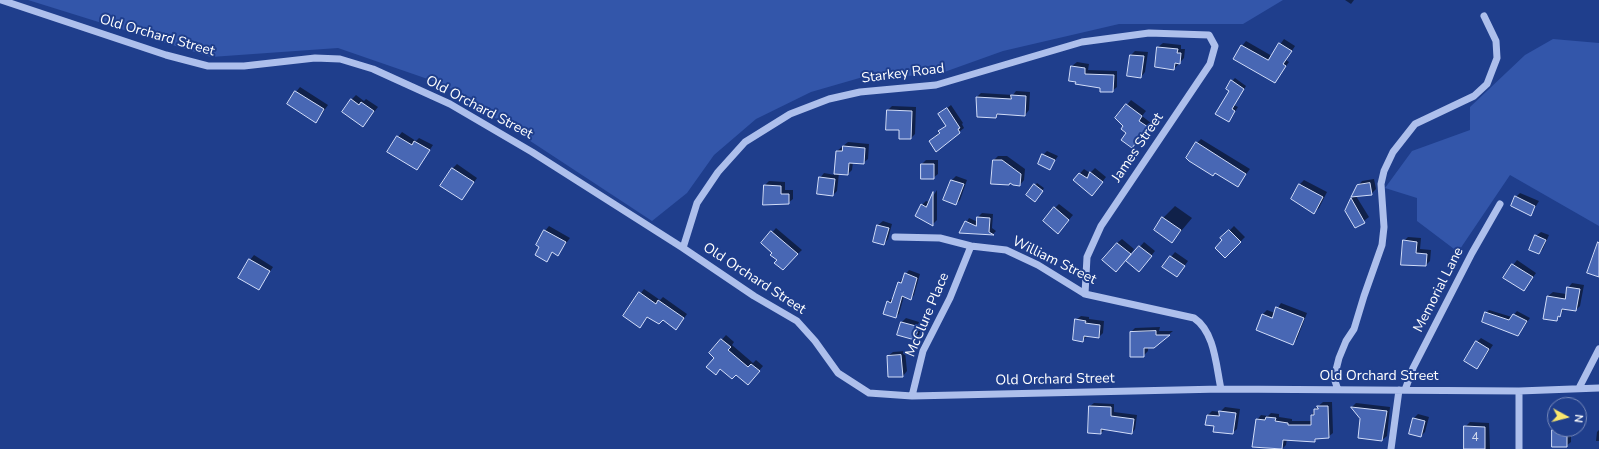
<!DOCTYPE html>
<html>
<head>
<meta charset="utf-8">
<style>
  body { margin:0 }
  #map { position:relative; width:1599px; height:449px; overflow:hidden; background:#1f3e8c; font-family:"Nunito Sans",sans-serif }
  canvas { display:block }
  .north { position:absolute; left:1547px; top:397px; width:40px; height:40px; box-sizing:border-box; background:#1f3e8c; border:1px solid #798bba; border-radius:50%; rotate:97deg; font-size:11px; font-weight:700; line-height:16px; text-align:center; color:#fff }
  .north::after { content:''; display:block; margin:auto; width:14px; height:18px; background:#fae76d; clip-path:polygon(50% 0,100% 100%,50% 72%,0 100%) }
</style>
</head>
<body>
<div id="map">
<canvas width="1599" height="449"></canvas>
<div class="north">N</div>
</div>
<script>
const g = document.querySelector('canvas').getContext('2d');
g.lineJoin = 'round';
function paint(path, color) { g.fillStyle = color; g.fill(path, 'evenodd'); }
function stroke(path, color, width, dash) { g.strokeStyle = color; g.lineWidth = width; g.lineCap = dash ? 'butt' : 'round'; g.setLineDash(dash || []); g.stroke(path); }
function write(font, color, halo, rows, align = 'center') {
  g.font = font + ' "Nunito Sans",sans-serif'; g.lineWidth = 4; g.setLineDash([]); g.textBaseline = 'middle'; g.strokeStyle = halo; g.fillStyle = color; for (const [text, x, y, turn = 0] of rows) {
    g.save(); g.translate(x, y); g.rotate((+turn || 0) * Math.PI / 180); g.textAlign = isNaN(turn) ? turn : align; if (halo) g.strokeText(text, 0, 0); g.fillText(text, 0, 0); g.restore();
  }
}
const green = new Path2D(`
  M 28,0 L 1283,0 L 1243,24 L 1119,24 L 1003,51 L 936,75 L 863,77 L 811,92 L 756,119 L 714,155 L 687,193 L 652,221 L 445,85 L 338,48 L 211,57 Z
  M 1553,39 L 1599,43 L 1599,226 L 1510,175 L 1458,252 L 1417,221 L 1417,198 L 1385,188 L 1412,151 L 1470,130 L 1470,107 L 1525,55 Z`);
const shadow = new Path2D(`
  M 1345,0 L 1354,0 L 1351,4 Z
  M 1284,39 L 1295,46 L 1286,60 L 1289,62 L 1275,81 L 1242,46 L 1246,41 L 1272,56 Z
  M 1163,43 L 1181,45 L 1181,49 L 1185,49 L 1184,58 L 1174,69 L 1158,47 Z
  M 1135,51 L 1148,52 L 1145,72 L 1141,77 L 1131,55 Z
  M 1077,62 L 1089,64 L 1088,70 L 1117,71 L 1117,87 L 1112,91 L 1101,87 L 1072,66 Z
  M 1235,78 L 1246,86 L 1234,105 L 1238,107 L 1229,121 L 1232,81 Z
  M 300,87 L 328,105 L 316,122 L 296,92 Z
  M 1016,91 L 1030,92 L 1029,110 L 1025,115 L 1000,113 L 996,117 L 977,116 L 977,97 L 981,93 L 1013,95 Z
  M 356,95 L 364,101 L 366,99 L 378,107 L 363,126 L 351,100 Z
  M 1131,100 L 1146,111 L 1142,116 L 1151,123 L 1132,147 L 1124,126 L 1116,118 Z
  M 951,105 L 963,123 L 962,124 L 964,128 L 936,150 L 930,141 L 947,125 L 940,114 Z
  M 892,106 L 916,107 L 915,134 L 911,138 L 900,129 L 888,110 Z
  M 402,132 L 416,141 L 419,138 L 433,145 L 417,169 L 398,137 Z
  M 1201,139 L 1250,169 L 1237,186 L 1216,172 L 1197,143 Z
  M 848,142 L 869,144 L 868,159 L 863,163 L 853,162 L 852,170 L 848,174 L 839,173 L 837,191 L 833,195 L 820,178 L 824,173 L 835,175 L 837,151 Z
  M 1047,151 L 1058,156 L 1050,168 L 1043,155 Z
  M 998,156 L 1007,156 L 1025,169 L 1024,180 L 1020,185 L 1011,183 L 1009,184 L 994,160 Z
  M 926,160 L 938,160 L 938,174 L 933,178 L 922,178 L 922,164 Z
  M 457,164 L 477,178 L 462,199 L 452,169 Z
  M 1095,168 L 1106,177 L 1096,190 L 1074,180 L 1084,169 L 1090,173 Z
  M 956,176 L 967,180 L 960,200 L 956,204 L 944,200 L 952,180 Z
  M 1374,179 L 1376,189 L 1371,194 L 1356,196 L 1369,217 L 1356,227 L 1346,211 L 1358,186 L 1362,181 Z
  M 1304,180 L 1327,192 L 1319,208 L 1314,212 L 1299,185 Z
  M 769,181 L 785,182 L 785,190 L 793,190 L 793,199 L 788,203 L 764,204 L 765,185 Z
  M 1037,183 L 1044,188 L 1036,199 L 1027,195 Z
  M 937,190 L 937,220 L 933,224 L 922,205 L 926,201 L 929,202 Z
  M 1520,193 L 1539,201 L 1531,214 L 1516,197 Z
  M 1059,204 L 1073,215 L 1062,228 L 1055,208 Z
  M 1175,206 L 1192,218 L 1172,242 L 1163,218 Z
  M 982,213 L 993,214 L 992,228 L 996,231 L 993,234 L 961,232 L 969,218 L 978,222 L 978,217 Z
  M 883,221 L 892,224 L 888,239 L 884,244 L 878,225 Z
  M 549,226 L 570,238 L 558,254 L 553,252 L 547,260 L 541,246 L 545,231 Z
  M 1234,226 L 1245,237 L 1225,257 L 1223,240 L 1222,238 Z
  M 776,228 L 802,250 L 782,269 L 774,253 L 763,243 Z
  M 1541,232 L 1549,235 L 1543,249 L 1539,253 L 1536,236 Z
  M 1408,237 L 1421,238 L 1420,249 L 1431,250 L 1430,261 L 1426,265 L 1404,241 Z
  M 1122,239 L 1134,249 L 1121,266 L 1117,243 Z
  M 1144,242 L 1155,251 L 1143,266 L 1128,261 Z
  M 1175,252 L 1188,261 L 1177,276 L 1171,257 Z
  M 254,255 L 273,267 L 259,289 L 250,260 Z
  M 1517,260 L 1536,273 L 1524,290 L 1504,277 Z
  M 909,270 L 920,274 L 914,295 L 911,299 L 904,296 L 899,314 L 895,317 L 888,302 L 891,299 L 893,299 L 899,283 Z
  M 1572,283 L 1584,285 L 1580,306 L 1576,310 L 1565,308 L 1556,320 L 1548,296 L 1553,292 L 1566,294 L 1568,288 Z
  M 644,289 L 660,300 L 663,297 L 687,314 L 680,324 L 648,317 L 640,326 L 624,316 Z
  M 1281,303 L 1307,313 L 1297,339 L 1292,344 L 1257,329 L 1263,314 L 1267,310 L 1275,313 Z
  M 1489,310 L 1512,317 L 1517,311 L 1530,318 L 1518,335 L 1486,313 Z
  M 1081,316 L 1089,317 L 1089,319 L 1104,321 L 1103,333 L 1099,337 L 1088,336 L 1083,340 L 1076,320 Z
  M 906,318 L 919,322 L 919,324 L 922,325 L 919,335 L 914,339 L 898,334 L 902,322 Z
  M 1160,327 L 1159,331 L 1173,331 L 1154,347 L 1148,347 L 1148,351 L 1143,356 L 1131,332 L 1135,328 Z
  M 726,335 L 734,342 L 732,345 L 753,363 L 756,360 L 763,366 L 752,379 L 710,353 Z
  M 1481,338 L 1493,345 L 1477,368 L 1477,342 Z
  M 905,351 L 907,371 L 903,376 L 888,356 L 893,352 Z
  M 1323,402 L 1332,402 L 1333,433 L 1328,437 L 1317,438 L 1314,441 L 1287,439 L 1286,445 L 1282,449 L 1254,446 L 1257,420 L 1261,415 L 1268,416 L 1271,413 L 1279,414 L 1279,417 L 1292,419 L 1292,421 L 1312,421 L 1312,415 L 1315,409 Z
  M 1094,403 L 1114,404 L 1114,412 L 1137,415 L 1135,429 L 1132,433 L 1105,429 L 1101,433 L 1090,406 Z
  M 1356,403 L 1390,407 L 1387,436 L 1382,440 L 1352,407 Z
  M 1225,407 L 1240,409 L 1237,429 L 1232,433 L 1215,425 L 1208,415 L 1212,411 L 1220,412 Z
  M 1418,414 L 1429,417 L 1425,432 L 1421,436 L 1413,419 Z
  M 1470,422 L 1489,423 L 1490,449 L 1465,449 L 1465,427 Z
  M 1555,429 L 1571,429 L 1571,442 L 1566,446 L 1553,431 Z
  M 1599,430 L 1599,441 L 1596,441 L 1597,432 Z`);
const building = new Path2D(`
  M 1279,43 L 1292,51 L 1283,64 L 1286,66 L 1275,83 L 1233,59 L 1241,45 L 1268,60 Z
  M 1157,47 L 1178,49 L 1177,53 L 1181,53 L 1180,64 L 1175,63 L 1174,70 L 1155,67 Z
  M 1130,55 L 1144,56 L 1141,78 L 1127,76 Z
  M 1071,66 L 1085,68 L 1085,74 L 1114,75 L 1113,92 L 1100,92 L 1100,88 L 1075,84 L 1076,82 L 1069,81 Z
  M 1231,80 L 1244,89 L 1232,109 L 1235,111 L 1229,122 L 1215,114 L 1229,91 L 1226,89 Z
  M 295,91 L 324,109 L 316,123 L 287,104 Z
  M 1011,95 L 1026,96 L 1025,116 L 997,114 L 996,118 L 977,117 L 976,97 L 1011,99 Z
  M 351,99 L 359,105 L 361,102 L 374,111 L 363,127 L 342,112 Z
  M 1126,104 L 1142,116 L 1139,121 L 1148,127 L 1132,148 L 1121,140 L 1126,133 L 1121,129 L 1123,126 L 1115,118 Z
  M 947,108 L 960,128 L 958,129 L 960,133 L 936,152 L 929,141 L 940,133 L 938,131 L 946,126 L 938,114 Z
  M 887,110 L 912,111 L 911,139 L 899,139 L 899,130 L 886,130 Z
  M 397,136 L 412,145 L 414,141 L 430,150 L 417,170 L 387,152 Z
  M 1196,142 L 1246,174 L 1238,187 L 1215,173 L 1213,176 L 1189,161 L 1186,158 Z
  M 843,146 L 865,148 L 864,164 L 849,163 L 848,175 L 834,174 L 836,151 L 842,151 Z
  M 1042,154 L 1055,160 L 1050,170 L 1038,164 Z
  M 993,160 L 1002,160 L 1021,174 L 1020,186 L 1013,185 L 1010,183 L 1009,185 L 991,184 Z
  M 921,164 L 934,164 L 934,179 L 921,179 Z
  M 452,168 L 474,182 L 462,200 L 440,186 Z
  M 1090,172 L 1103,182 L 1092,196 L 1073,180 L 1079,173 L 1087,178 Z
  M 819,177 L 835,179 L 833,196 L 817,194 Z
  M 951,180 L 964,184 L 956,205 L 943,200 Z
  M 1370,183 L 1372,195 L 1351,197 L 1357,185 Z
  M 1034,184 L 1043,191 L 1035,202 L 1026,195 Z
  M 1299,184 L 1323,197 L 1314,214 L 1291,199 Z
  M 764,185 L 781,186 L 781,194 L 789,194 L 789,204 L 763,205 Z
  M 933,192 L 933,226 L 915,216 L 921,204 L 926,207 Z
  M 1515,196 L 1535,206 L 1531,216 L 1511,206 Z
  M 1351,198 L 1365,223 L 1355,228 L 1345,211 Z
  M 1054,207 L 1069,220 L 1058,234 L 1043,221 Z
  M 977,217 L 990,218 L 989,232 L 994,235 L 959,233 L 965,221 L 976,226 Z
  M 1162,217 L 1181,230 L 1172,243 L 1154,230 Z
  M 877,225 L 889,228 L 884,245 L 873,242 Z
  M 544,230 L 566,242 L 558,256 L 552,252 L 547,262 L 535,255 L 539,247 L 536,245 Z
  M 1229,230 L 1241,242 L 1225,258 L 1215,248 L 1222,240 L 1220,238 Z
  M 771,231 L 798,254 L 783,270 L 774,263 L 777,260 L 770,255 L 772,253 L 761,243 Z
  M 1535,235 L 1546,240 L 1539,254 L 1529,250 Z
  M 1403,240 L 1417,242 L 1416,253 L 1427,254 L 1426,266 L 1401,265 Z
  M 1598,242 L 1599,243 L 1599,277 L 1587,273 Z
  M 1117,243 L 1131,254 L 1116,272 L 1102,260 Z
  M 1139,246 L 1152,256 L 1139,272 L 1126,261 Z
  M 1170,256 L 1185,266 L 1177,277 L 1162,267 Z
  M 249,259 L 270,271 L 259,290 L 238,278 Z
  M 1512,264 L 1533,277 L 1524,291 L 1503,278 Z
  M 905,273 L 917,278 L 911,300 L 902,296 L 896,318 L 883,314 L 887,301 L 891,303 L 898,282 L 901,283 Z
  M 1567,287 L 1580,289 L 1576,311 L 1562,309 L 1560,317 L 1558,316 L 1557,321 L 1543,319 L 1547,296 L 1565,299 Z
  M 639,292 L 656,304 L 658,300 L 684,318 L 676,330 L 663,320 L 659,324 L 647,317 L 640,328 L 623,316 Z
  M 1276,307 L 1304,318 L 1293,345 L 1256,330 L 1262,314 L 1272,318 Z
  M 1485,312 L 1509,320 L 1513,314 L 1527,321 L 1518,336 L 1482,322 Z
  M 1075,319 L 1086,321 L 1085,323 L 1100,325 L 1099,338 L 1084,336 L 1083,342 L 1073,340 Z
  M 901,322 L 916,326 L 915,328 L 918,329 L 915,340 L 897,335 Z
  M 1156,331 L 1156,335 L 1170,335 L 1154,348 L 1144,348 L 1144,357 L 1130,357 L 1130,332 Z
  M 721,339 L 731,347 L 728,350 L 748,367 L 751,364 L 760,371 L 748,385 L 736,375 L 732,379 L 720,369 L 716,375 L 706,367 L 714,358 L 709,353 Z
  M 1476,341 L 1489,349 L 1477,369 L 1464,361 Z
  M 901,355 L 903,377 L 888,377 L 887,356 Z
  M 1089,406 L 1111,407 L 1111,416 L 1134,419 L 1132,434 L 1101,429 L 1101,434 L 1088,433 Z
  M 1317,406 L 1328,406 L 1329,438 L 1315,439 L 1315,442 L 1283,440 L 1282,449 L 1252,447 L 1256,419 L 1265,420 L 1266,417 L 1276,418 L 1275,421 L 1288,423 L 1288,425 L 1311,425 L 1311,415 L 1314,415 L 1314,409 L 1318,409 Z
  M 1351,407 L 1387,411 L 1382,441 L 1358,438 L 1360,419 Z
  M 1219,411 L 1236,413 L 1233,434 L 1213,432 L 1214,426 L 1205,425 L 1207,415 L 1219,416 Z
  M 1413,418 L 1425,421 L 1421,437 L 1409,434 Z
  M 1464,426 L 1485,427 L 1485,449 L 1464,449 Z
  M 1552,430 L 1567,432 L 1567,447 L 1552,447 Z`);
const minor = new Path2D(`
  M 1,0 L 166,55 L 208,66 L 244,66 L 315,58 L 340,59 L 373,69 L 450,104 L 532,152 L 683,248 L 754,296 L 797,321 L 815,341 L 838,373 L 869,393 L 912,396 L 1221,389 L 1519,391 L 1599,388
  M 895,237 L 940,238 L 971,246 L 1006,250 L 1038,265 L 1085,294 L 1194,318 C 1215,332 1216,366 1221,389
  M 683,248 L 697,203 L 718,172 L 745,142 L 790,114 L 829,99 L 860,92 L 936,85 L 1082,42 L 1149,33 L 1209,35 L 1215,46 L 1210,64 L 1101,226 L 1087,257 L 1085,294
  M 1579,388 L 1599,349
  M 1338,390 L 1334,378 L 1339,358 L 1346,341 L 1354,329 L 1364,296 L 1382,245 L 1384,227 L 1381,184 L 1384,171 L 1393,152 L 1415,124 L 1474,96 L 1487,84 L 1497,58 L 1496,41 L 1484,16
  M 1405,390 L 1413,368 L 1472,253 L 1500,204
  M 912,396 L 923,351 L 950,298 L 971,246
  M 1391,449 L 1399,390
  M 1519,449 L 1519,391`);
const numberNames = [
  ["4",1475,438]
];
const streetNames = [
  ["Old Orchard Street",157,36,16],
  ["Starkey Road",903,74,-7],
  ["Old Orchard Street",479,108,28],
  ["James Street",1138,148,-56],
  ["William Street",1054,261,26],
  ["Old Orchard Street",754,279,33],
  ["Memorial Lane",1439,290,-63],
  ["McClure Place",928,315,-67],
  ["Old Orchard Street",1379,377],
  ["Old Orchard Street",1055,380,-1]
];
paint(green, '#3356aa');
paint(shadow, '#0007');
paint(building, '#4867b4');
stroke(building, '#d2ddf9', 1);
stroke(minor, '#adbfec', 7);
write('12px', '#d1d9ec', null, numberNames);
write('14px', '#fff', '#1f3e8c', streetNames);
</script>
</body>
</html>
